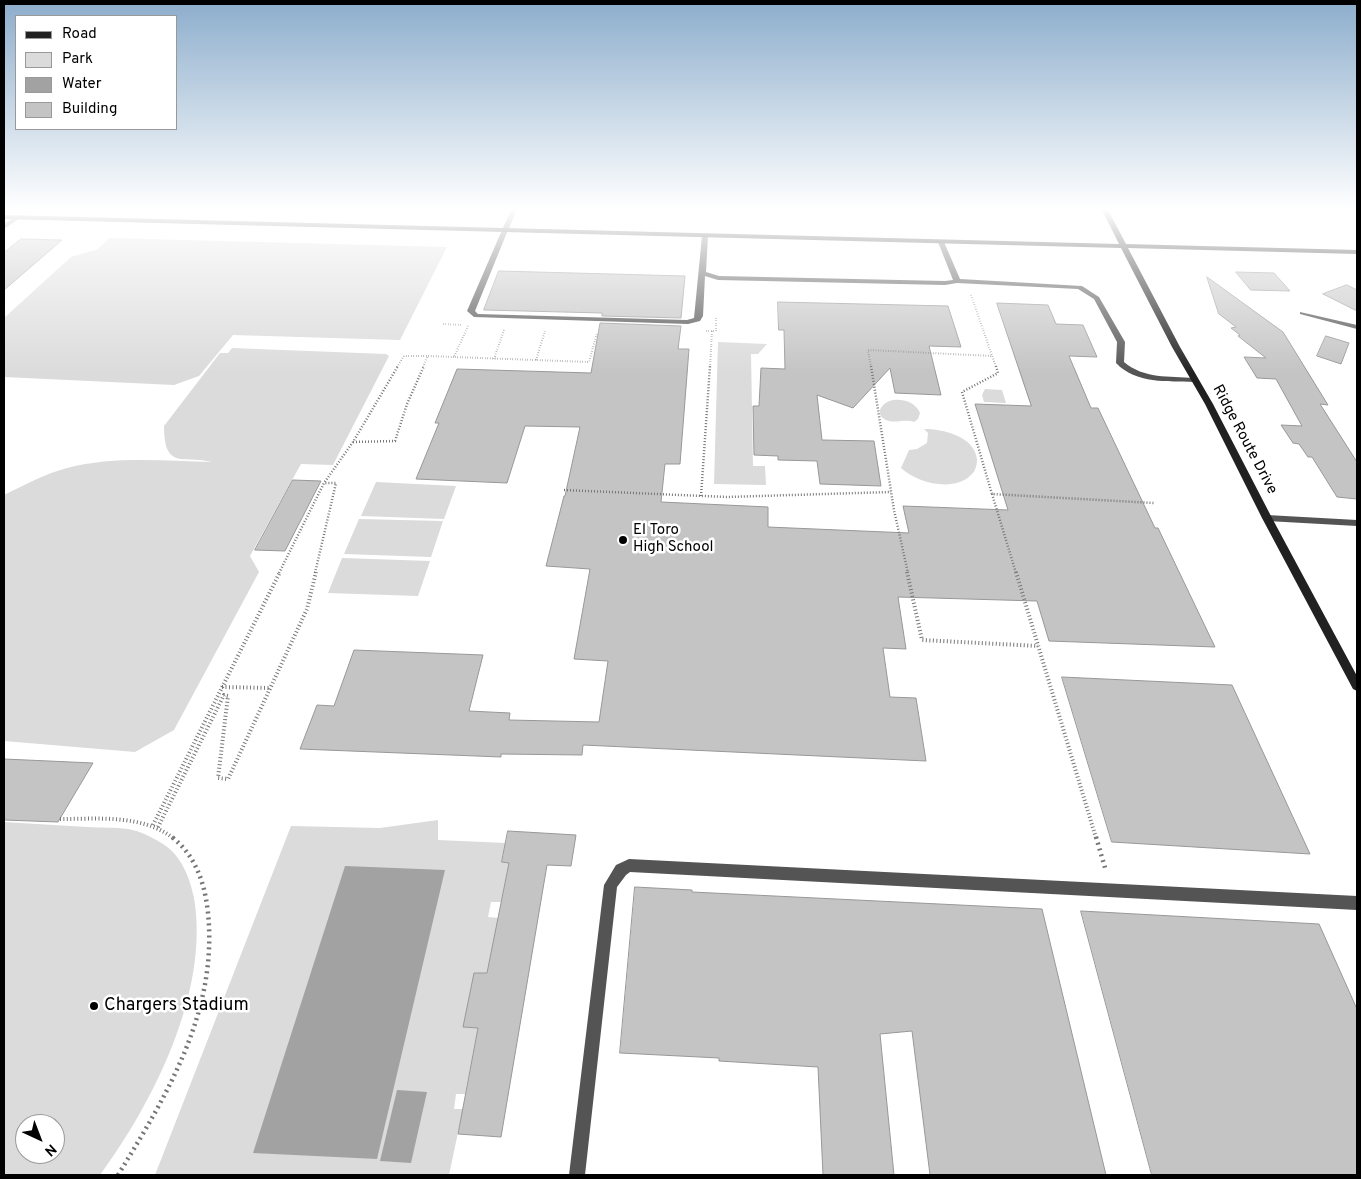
<!DOCTYPE html>
<html>
<head>
<meta charset="utf-8">
<style>
  body { margin:0 }
  #map { position:relative; width:1361px; height:1179px; overflow:hidden; background:#fff; font-family:Overpass,sans-serif }
  canvas { display:block }
  .frame { position:absolute; inset:0; border:5px solid #000; pointer-events:none }
  .legend { position:absolute; left:15px; top:15px; width:162px; height:115px; box-sizing:border-box; background:#fff; border:1px solid #999; margin:0; padding:6px 9px; list-style:none; font-size:15px; color:#000 }
  .legend li { display:flex; align-items:center; gap:10px; height:25px }
  .legend b { width:25px; border:1px solid #999 }
  .north { position:absolute; left:15px; top:1114px; width:50px; height:50px; box-sizing:border-box; background:#fff; border:1px solid #999; border-radius:50%; rotate:137deg; font-size:14px; font-weight:700; line-height:20px; text-align:center; color:#000 }
  .north::after { content:''; display:block; margin:auto; width:18px; height:22px; background:#000; clip-path:polygon(50% 0,100% 100%,50% 72%,0 100%) }
</style>
</head>
<body>
<div id="map">
<canvas width="1361" height="1179"></canvas>
<div class="frame"></div>
<ul class="legend">
<li><b style="height:6px;background:#212121"></b>Road</li>
<li><b style="height:14px;background:#dbdbdb"></b>Park</li>
<li><b style="height:14px;background:#a2a2a2"></b>Water</li>
<li><b style="height:14px;background:#c4c4c4"></b>Building</li>
</ul>
<div class="north">N</div>
</div>
<script>
const g = document.querySelector('canvas').getContext('2d');
g.lineJoin = 'round';
function paint(path, color) { g.fillStyle = color; g.fill(path, 'evenodd'); }
function stroke(path, color, width, dash) { g.strokeStyle = color; g.lineWidth = width; g.lineCap = dash ? 'butt' : 'round'; g.setLineDash(dash || []); g.stroke(path); }
function write(font, color, halo, rows, align = 'center') {
  g.font = font + ' Overpass,sans-serif'; g.lineWidth = 5; g.setLineDash([]); g.textBaseline = 'middle'; g.strokeStyle = halo; g.fillStyle = color; for (const [text, x, y, turn = 0] of rows) {
    g.save(); g.translate(x, y); g.rotate((+turn || 0) * Math.PI / 180); g.textAlign = isNaN(turn) ? turn : align; if (halo) g.strokeText(text, 0, 0); g.fillText(text, 0, 0); g.restore();
  }
}
const green = new Path2D(`
  M 109,238 L 447,247 L 400,340 L 233,335 L 199,376 L 174,385 L 4,377 L 4,318 L 71,257 L 98,249 Z
  M 718,342 L 767,344 L 758,354 L 751,354 L 753,466 L 765,466 L 766,485 L 714,484 Z
  M 232,348 L 386,354 L 389,356 L 333,465 L 301,464 L 250,556 L 259,572 L 174,730 L 135,752 L 4,741 L 4,495 C 24,485 45,474 67,468 C 114,456 164,461 212,462 C 184,455 164,471 164,426 L 220,353 L 228,353 Z
  M 985,389 L 1002,390 L 1006,403 L 984,402 L 982,395 Z
  M 893,400 C 904,399 915,402 920,413 L 918,419 L 914,422 C 905,419 896,423 889,421 C 874,417 879,403 893,400 Z
  M 924,429 C 943,429 974,436 977,459 C 977,464 976,470 972,474 C 955,493 917,483 901,468 L 909,450 L 917,449 L 927,443 L 928,433 Z
  M 376,482 L 456,486 L 444,519 L 361,516 Z
  M 359,519 L 443,521 L 431,557 L 344,554 Z
  M 342,558 L 430,561 L 418,596 L 328,593 Z
  M 438,820 L 438,840 L 506,843 L 502,862 L 509,863 L 501,902 L 491,902 L 488,917 L 499,918 L 487,973 L 463,1027 L 478,1028 L 465,1094 L 456,1094 L 454,1109 L 463,1109 L 449,1175 L 155,1175 L 291,826 L 380,828 Z
  M 4,822 C 31,824 59,825 87,827 C 101,828 115,827 128,829 C 140,831 154,838 163,844 C 181,855 190,878 194,898 C 210,991 153,1103 100,1175 L 4,1175 ZM 25,1124 L 55,1124 L 55,1154 L 25,1154 Z`);
const water = new Path2D(`
  M 345,866 L 445,870 L 377,1159 L 253,1153 Z
  M 397,1090 L 427,1092 L 411,1163 L 380,1161 Z`);
const building = new Path2D(`
  M 21,239 L 62,240 L 4,290 L 4,253 Z
  M 499,271 L 685,276 L 681,318 L 602,316 L 602,313 L 484,310 Z
  M 1236,272 L 1274,273 L 1290,291 L 1251,290 Z
  M 1207,277 L 1283,332 L 1328,405 L 1320,404 L 1357,462 L 1357,499 L 1337,497 L 1312,457 L 1308,457 L 1299,444 L 1293,443 L 1281,425 L 1302,426 L 1276,379 L 1257,378 L 1244,357 L 1266,358 L 1238,336 L 1240,335 L 1231,328 L 1236,327 L 1219,314 Z
  M 1347,285 L 1357,290 L 1357,311 L 1323,294 Z
  M 778,302 L 948,306 L 961,347 L 929,346 L 941,395 L 895,393 L 890,368 L 853,408 L 817,395 L 822,440 L 874,441 L 881,486 L 820,484 L 817,461 L 778,460 L 778,456 L 754,455 L 753,406 L 759,406 L 761,368 L 785,369 L 784,330 L 779,330 Z
  M 997,303 L 1048,305 L 1056,324 L 1083,325 L 1097,357 L 1069,356 L 1091,408 L 1098,408 L 1155,528 L 1158,528 L 1215,647 L 1049,641 L 1037,601 L 898,597 L 906,649 L 883,648 L 890,697 L 916,698 L 926,761 L 583,745 L 582,755 L 501,754 L 501,757 L 300,749 L 317,705 L 334,706 L 354,650 L 483,655 L 469,711 L 510,713 L 509,720 L 599,722 L 608,661 L 574,659 L 590,569 L 546,566 L 564,496 L 565,496 L 580,427 L 525,426 L 507,483 L 416,479 L 439,423 L 435,423 L 457,369 L 591,373 L 600,323 L 681,326 L 678,349 L 689,349 L 680,464 L 665,464 L 661,502 L 768,507 L 768,527 L 909,533 L 903,506 L 1008,510 L 975,404 L 1031,406 Z
  M 1326,336 L 1349,343 L 1341,364 L 1317,356 Z
  M 293,480 L 321,481 L 285,551 L 255,550 Z
  M 1062,677 L 1232,685 L 1310,854 L 1112,842 Z
  M 4,759 L 93,763 L 58,822 L 4,820 Z
  M 508,831 L 576,835 L 571,866 L 547,865 L 501,1137 L 458,1134 L 478,1028 L 463,1027 L 474,973 L 487,973 L 509,863 L 502,862 Z
  M 635,887 L 692,890 L 692,892 L 1042,909 L 1106,1175 L 930,1175 L 912,1031 L 880,1034 L 894,1175 L 823,1175 L 818,1067 L 719,1061 L 719,1058 L 620,1053 Z
  M 1081,911 L 1319,924 L 1357,1009 L 1357,1175 L 1152,1175 Z`);
const pathFar3 = new Path2D(`
  M 971,295 L 996,367
  M 443,324 L 463,325
  M 468,326 L 454,357 L 589,362 L 597,333
  M 706,331 L 716,331 L 716,317
  M 494,359 L 504,330
  M 536,360 L 545,331
  M 397,367 L 404,356 L 428,356
  M 423,367 L 428,356 L 454,357
  M 710,367 L 712,331
  M 871,367 L 868,350 L 992,356`);
const pathFar2 = new Path2D(`
  M 871,366 L 894,510 L 908,573
  M 996,366 L 998,373 L 962,392 L 992,494 L 1154,503
  M 353,442 L 395,441 L 407,404 L 424,366
  M 564,490 L 727,497 L 891,492
  M 992,494 L 1016,573
  M 701,496 L 710,366
  M 279,573 L 324,483 L 353,442 L 398,366
  M 315,573 L 336,483 L 324,483`);
const pathFar1 = new Path2D(`
  M 907,572 L 922,640 L 1038,646
  M 1016,572 L 1096,838
  M 222,687 L 270,688
  M 60,819 C 97,819 142,814 173,838
  M 153,825 L 280,572
  M 158,827 L 224,695 L 228,696 L 218,778 L 228,779 L 307,609 L 316,572`);
const path = new Path2D(`
  M 1096,837 L 1106,871
  M 118,1175 C 167,1095 218,1011 208,913 C 205,884 196,856 172,837`);
const service = new Path2D(`
  M 505,228 L 508,230 L 475,311 L 478,314 L 687,320 L 694,318 L 702,236 L 705,234 L 708,236 L 706,272 L 719,276 L 945,281 L 953,280 L 938,242 L 941,240 L 944,242 L 960,279 L 1082,286 L 1099,297 L 1125,342 L 1124,362 C 1144,379 1169,376 1194,378 L 1198,380 L 1194,382 C 1168,381 1136,384 1116,363 L 1117,342 L 1094,299 L 1078,289 L 957,283 L 945,285 L 718,280 L 705,276 L 703,316 L 700,321 L 688,324 L 474,317 L 467,311 L 502,230 Z
  M 629,859 L 1357,896 L 1357,910 L 630,872 L 626,875 L 617,887 L 585,1175 L 569,1175 L 604,885 L 616,865 Z`);
const minor = new Path2D(`
  M 512,208 L 518,208 L 508,230 L 503,231 L 502,230 Z
  M 15,217 L 20,218 L 4,229 L 4,224 Z
  M 1300,312 L 1357,325 L 1357,329 L 1300,314 Z
  M 1267,515 L 1357,520 L 1357,526 L 1267,521 L 1262,518 Z`);
const secondary = new Path2D(`
  M 1101,208 L 1107,208 L 1126,244 L 1357,250 L 1357,254 L 1128,248 L 1180,347 L 1213,404 L 1272,518 L 1357,676 L 1357,691 L 1353,689 L 1262,518 L 1205,404 L 1172,347 L 1121,248 L 4,219 L 4,215 L 1119,244 Z`);
const markers = [
  [623,540,5,"#000"],
  [94,1006,5,"#000"]
];
const streetNames = [
  ["Ridge Route Drive",1244,440,62]
];
const poiNames = [
  ["El Toro",633,531],
  ["High School",633,548]
];
const nearPoinames = [
  ["Chargers Stadium",104,1006]
];
paint(green, '#dbdbdb');
paint(water, '#a2a2a2');
paint(building, '#c4c4c4');
stroke(building, '#989898', 1);
stroke(pathFar3, '#767676', 2, [0.5, 2]);
stroke(pathFar2, '#767676', 2.5, [1, 2]);
stroke(pathFar1, '#767676', 4, [1, 2.5]);
stroke(path, '#767676', 4.5, [2, 4]);
paint(service, '#545454');
paint(minor, '#545454');
paint(secondary, '#212121');
const sky = g.createLinearGradient(0, 0, 0, 373);
sky.addColorStop(0, '#8cadcc');
sky.addColorStop(0.56, '#fff');
sky.addColorStop(1, '#ffffff00');
g.fillStyle = sky;
g.fillRect(0, 0, 1361, 373);
for (const [x, y, r, color] of markers) { const dot = new Path2D(); dot.arc(x, y, r, 0, 2 * Math.PI); g.fillStyle = color; g.fill(dot); stroke(dot, '#fff', 2); }
write('15px', '#000', '#fff', streetNames);
write('15px', '#000', '#fff', poiNames, 'left');
write('18px', '#000', '#fff', nearPoinames, 'left');
</script>
</body>
</html>
